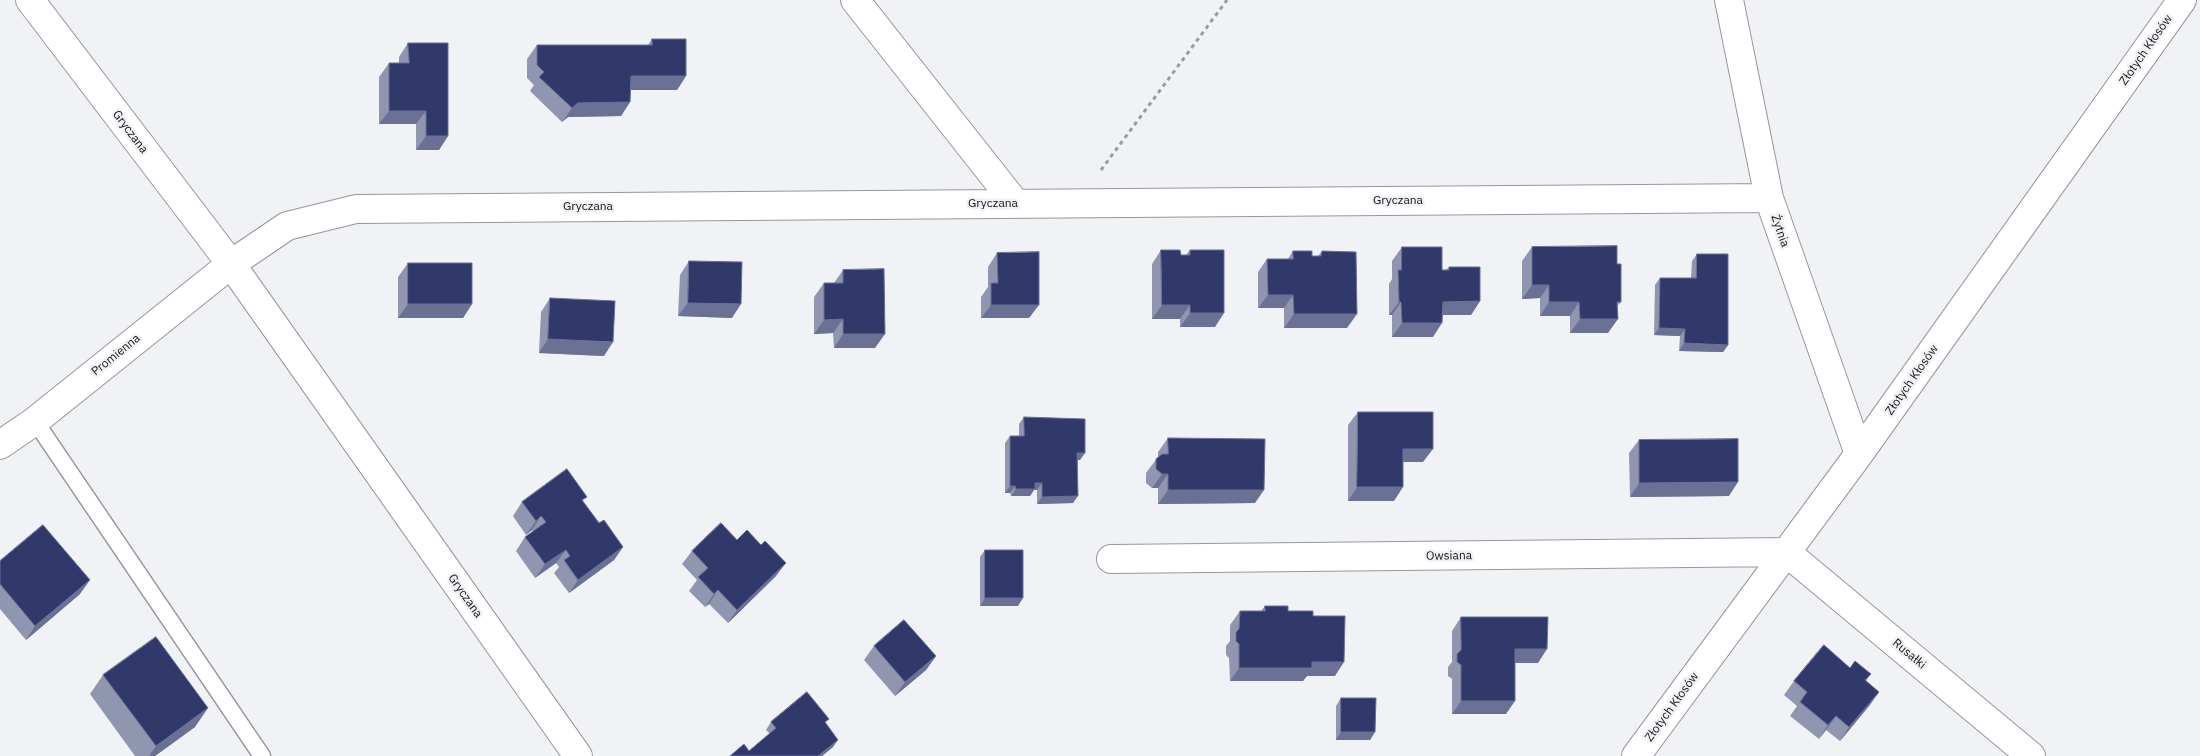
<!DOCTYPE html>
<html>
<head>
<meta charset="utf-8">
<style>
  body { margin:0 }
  canvas { display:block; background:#f1f2f6 }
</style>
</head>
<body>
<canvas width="2200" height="756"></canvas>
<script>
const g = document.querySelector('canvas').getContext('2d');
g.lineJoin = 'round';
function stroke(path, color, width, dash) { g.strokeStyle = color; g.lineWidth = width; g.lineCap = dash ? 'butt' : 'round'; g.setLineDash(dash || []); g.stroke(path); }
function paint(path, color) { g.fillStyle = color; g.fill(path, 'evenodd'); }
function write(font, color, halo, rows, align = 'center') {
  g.font = font + ' "IBM Plex Sans",sans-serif'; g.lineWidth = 5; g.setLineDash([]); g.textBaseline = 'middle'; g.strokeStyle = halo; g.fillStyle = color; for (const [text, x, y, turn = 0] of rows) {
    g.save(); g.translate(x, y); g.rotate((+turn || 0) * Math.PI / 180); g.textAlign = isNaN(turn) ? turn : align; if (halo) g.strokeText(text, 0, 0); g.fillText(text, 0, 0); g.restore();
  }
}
const path = new Path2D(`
  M 1101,170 L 1227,0`);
const service = new Path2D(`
  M 35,421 L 262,756`);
const minor = new Path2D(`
  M 30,0 L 231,264 L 578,756
  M 855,0 L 1016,204
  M 1729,0 L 1769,198 L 1859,454
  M 0,445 L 35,421 L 231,264 L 287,226 L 356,209 L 1769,198
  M 1111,559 L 1786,552 L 2031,756
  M 1636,756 L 1859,454 L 2182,0`);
const wall = new Path2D(`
  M 652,39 L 686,76 L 677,90 L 631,90 L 630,102 L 621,116 L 568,117 L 562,122 L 530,91 L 534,85 L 527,78 L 527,59 L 537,45 L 648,45 Z
  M 408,43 L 448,136 L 439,150 L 416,150 L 416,124 L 379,124 L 379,77 L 389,63 L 399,63 L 399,57 Z
  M 1402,247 L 1442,270 L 1446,270 L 1449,267 L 1480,301 L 1471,315 L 1442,315 L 1433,337 L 1392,337 L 1392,315 L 1389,315 L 1389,284 L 1392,279 L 1392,261 Z
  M 1532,247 L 1617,264 L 1621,302 L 1617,306 L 1608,333 L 1570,333 L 1570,316 L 1540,316 L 1540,298 L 1522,299 L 1522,261 Z
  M 1161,250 L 1181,255 L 1186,255 L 1190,250 L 1215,327 L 1180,327 L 1180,319 L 1152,319 L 1152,264 Z
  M 1293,251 L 1312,256 L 1318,256 L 1322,251 L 1347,328 L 1284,328 L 1284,308 L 1258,308 L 1258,272 L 1267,259 L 1288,259 Z
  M 997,253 L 1029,318 L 981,318 L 981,297 L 988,287 L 988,267 Z
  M 1697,254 L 1728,345 L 1723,352 L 1679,351 L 1680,336 L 1654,335 L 1655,285 L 1660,278 L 1691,278 L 1692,261 Z
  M 689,261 L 732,318 L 678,316 L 680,275 Z
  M 408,263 L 472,304 L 463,318 L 398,318 L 398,277 Z
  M 843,270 L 875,348 L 834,348 L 833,333 L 814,334 L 814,297 L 824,283 L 834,283 Z
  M 550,298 L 604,356 L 539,353 L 541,312 Z
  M 1358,412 L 1423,462 L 1403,462 L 1394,501 L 1348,501 L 1348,425 Z
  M 1024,417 L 1080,460 L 1078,460 L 1073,503 L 1037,504 L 1037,490 L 1034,490 L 1030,496 L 1011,496 L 1010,493 L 1005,493 L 1005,443 L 1010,436 L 1019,436 L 1019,424 Z
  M 1168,438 L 1255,503 L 1158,504 L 1158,488 L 1152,488 L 1146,483 L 1146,473 L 1158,457 L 1158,452 Z
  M 1639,440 L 1729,496 L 1630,497 L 1629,453 Z
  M 522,502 L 583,502 L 599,523 L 623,547 L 614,560 L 569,593 L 554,573 L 559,567 L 556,563 L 535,578 L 516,551 L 525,537 L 533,532 L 532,530 L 526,535 L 513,516 Z
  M 737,540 L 776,576 L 728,623 L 709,604 L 705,607 L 689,591 L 697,580 L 682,564 L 692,551 Z
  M 985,550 L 1018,606 L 980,606 L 980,557 Z
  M 0,561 L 80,594 L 26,640 L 0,609 Z
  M 1265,606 L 1313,616 L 1335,676 L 1307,676 L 1303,681 L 1230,681 L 1229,658 L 1226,655 L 1226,646 L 1230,641 L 1230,625 L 1240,611 L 1261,611 Z
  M 1461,617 L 1538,663 L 1515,663 L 1506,714 L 1452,714 L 1452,679 L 1448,676 L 1448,667 L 1452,662 L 1452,631 Z
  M 874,646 L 936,656 L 926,670 L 895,696 L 864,660 Z
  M 1850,668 L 1871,674 L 1866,681 L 1879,692 L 1869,706 L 1840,741 L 1826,730 L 1819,739 L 1790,716 L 1797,706 L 1784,695 L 1794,681 Z
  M 103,675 L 195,727 L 155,756 L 135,756 L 90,694 Z
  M 1341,698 L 1375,732 L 1370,740 L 1336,740 L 1336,706 Z
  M 771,722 L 826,724 L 833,747 L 822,756 L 730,756 L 749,751 L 770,734 L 766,730 Z`);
const shadedWall = new Path2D(`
  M 631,76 L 686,76 L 677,90 L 621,90 Z
  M 630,102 L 621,116 L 568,117 L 562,122 L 572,108 L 578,103 Z
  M 389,111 L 426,111 L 416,124 L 379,124 Z
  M 426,136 L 448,136 L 439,150 L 416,150 Z
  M 1532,285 L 1549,285 L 1540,298 L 1522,299 Z
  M 1268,295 L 1293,295 L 1284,308 L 1258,308 Z
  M 1480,301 L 1471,315 L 1433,315 L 1443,302 Z
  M 1399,302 L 1401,302 L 1392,315 L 1389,315 Z
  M 1549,302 L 1579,302 L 1570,316 L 1540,316 Z
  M 688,303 L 741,304 L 732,318 L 678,316 Z
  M 408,304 L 472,304 L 463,318 L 398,318 Z
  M 991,305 L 1039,305 L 1029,318 L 981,318 Z
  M 1162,305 L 1190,305 L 1180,319 L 1152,319 Z
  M 1190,313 L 1224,313 L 1215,327 L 1180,327 Z
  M 1294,314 L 1357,314 L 1347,328 L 1284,328 Z
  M 843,319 L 833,333 L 814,334 L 824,320 Z
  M 1580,319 L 1618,319 L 1608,333 L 1570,333 Z
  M 1402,323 L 1442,323 L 1433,337 L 1392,337 Z
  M 1659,328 L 1685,329 L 1680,336 L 1654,335 Z
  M 843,334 L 885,334 L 875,348 L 834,348 Z
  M 548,339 L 613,342 L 604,356 L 539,353 Z
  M 1684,343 L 1728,345 L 1723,352 L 1679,351 Z
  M 1403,449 L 1433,449 L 1423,462 L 1393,462 Z
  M 1077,453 L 1085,453 L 1080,460 L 1072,460 Z
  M 1162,474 L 1168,474 L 1158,488 L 1152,488 Z
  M 1738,482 L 1729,496 L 1630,497 L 1639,483 Z
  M 1035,483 L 1042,483 L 1037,490 L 1034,490 L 1030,496 L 1011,496 L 1016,489 Z
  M 1010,486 L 1015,486 L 1010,493 L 1005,493 Z
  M 1357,487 L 1403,487 L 1394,501 L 1348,501 Z
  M 1168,490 L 1264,490 L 1255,503 L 1158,504 Z
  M 1078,496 L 1073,503 L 1037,504 L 1042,497 Z
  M 541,516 L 532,530 L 526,535 L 536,521 Z
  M 623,547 L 614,560 L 569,593 L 578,580 Z
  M 566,550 L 556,563 L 535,578 L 545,564 Z
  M 786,563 L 776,576 L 728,623 L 737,610 Z
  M 90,580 L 80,594 L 26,640 L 35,626 Z
  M 718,590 L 709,604 L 705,607 L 714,594 Z
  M 985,598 L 1023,598 L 1018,606 L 980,606 Z
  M 1515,649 L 1547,649 L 1538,663 L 1505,663 Z
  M 936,656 L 926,670 L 895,696 L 905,682 Z
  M 1312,662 L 1344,662 L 1335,676 L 1307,676 L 1303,681 L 1230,681 L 1239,668 Z
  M 1879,692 L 1869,706 L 1840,741 L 1849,727 Z
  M 1461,701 L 1515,701 L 1506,714 L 1452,714 Z
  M 208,708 L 195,727 L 155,756 L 149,756 L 156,746 Z
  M 1836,716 L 1826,730 L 1819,739 L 1828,725 Z
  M 1341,732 L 1375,732 L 1370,740 L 1336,740 Z
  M 838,740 L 833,747 L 822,756 L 818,756 Z`);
const building = new Path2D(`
  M 652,39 L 686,39 L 686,76 L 631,76 L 630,102 L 578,103 L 572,108 L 539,77 L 544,72 L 537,65 L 537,45 L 652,45 Z
  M 408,43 L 448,43 L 448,136 L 426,136 L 426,111 L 389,111 L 389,63 L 409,63 Z
  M 1617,246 L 1617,264 L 1621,264 L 1621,302 L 1617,302 L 1618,319 L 1580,319 L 1579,302 L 1549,302 L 1549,285 L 1532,285 L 1532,247 Z
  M 1402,247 L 1442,247 L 1442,270 L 1449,270 L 1449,267 L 1480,267 L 1480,301 L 1443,302 L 1442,323 L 1402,323 L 1401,302 L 1399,302 L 1398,270 L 1401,270 Z
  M 1161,250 L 1180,250 L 1181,255 L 1190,255 L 1190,250 L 1224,250 L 1224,313 L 1190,313 L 1190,305 L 1162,305 Z
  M 1293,251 L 1312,251 L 1312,256 L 1321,256 L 1322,251 L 1356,252 L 1357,314 L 1294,314 L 1293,295 L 1268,295 L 1267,259 L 1293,259 Z
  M 1039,252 L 1039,305 L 991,305 L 991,283 L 998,283 L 997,253 Z
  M 1697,254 L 1728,254 L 1728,345 L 1684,343 L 1685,329 L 1659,328 L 1660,278 L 1696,278 Z
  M 689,261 L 742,262 L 741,304 L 688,303 Z
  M 408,263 L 472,263 L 472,304 L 408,304 Z
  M 884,269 L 885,334 L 843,334 L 843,319 L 824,320 L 824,283 L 843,283 L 843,270 Z
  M 550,298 L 615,301 L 613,342 L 548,339 Z
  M 1358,412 L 1433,412 L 1433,449 L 1403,449 L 1403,487 L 1357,487 Z
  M 1024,417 L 1085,419 L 1085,453 L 1077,453 L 1078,496 L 1042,497 L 1042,483 L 1035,483 L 1035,489 L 1016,489 L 1015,486 L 1010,486 L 1010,436 L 1024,436 Z
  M 1168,438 L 1265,439 L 1264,490 L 1168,490 L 1168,474 L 1162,474 L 1156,469 L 1156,459 L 1162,454 L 1168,454 Z
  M 1738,439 L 1738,482 L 1639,483 L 1639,440 Z
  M 567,469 L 587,497 L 582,500 L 599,523 L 604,520 L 623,547 L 578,580 L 564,560 L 570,556 L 566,550 L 545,564 L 525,537 L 546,522 L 541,516 L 536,521 L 522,502 Z
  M 721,523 L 737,540 L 747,530 L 761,545 L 765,541 L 786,563 L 737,610 L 718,590 L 714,594 L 698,577 L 708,568 L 692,551 Z
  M 43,525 L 90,580 L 35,626 L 0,584 L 0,561 Z
  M 985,550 L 1023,550 L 1023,598 L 985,598 Z
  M 1265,606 L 1288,606 L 1288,611 L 1313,611 L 1313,616 L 1345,616 L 1344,662 L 1312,662 L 1312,668 L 1239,668 L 1239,644 L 1236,641 L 1236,632 L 1239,629 L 1240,611 L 1265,611 Z
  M 1461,617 L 1548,617 L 1547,649 L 1515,649 L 1515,701 L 1461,701 L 1461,665 L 1457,662 L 1457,654 L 1461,650 Z
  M 904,620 L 936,656 L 905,682 L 874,646 Z
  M 156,637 L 208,708 L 156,746 L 103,675 Z
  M 1824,645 L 1850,668 L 1855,661 L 1871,674 L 1865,680 L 1879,692 L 1849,727 L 1836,716 L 1828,725 L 1800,702 L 1807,692 L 1794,681 Z
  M 807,692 L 829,719 L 825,722 L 838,740 L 818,756 L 730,756 L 744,744 L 749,751 L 776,728 L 771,722 Z
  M 1341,698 L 1376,698 L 1375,732 L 1341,732 Z`);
const streetNames = [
  ["Złotych Kłosów",2146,50,-55],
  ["Gryczana",130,132,53],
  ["Gryczana",1398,201],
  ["Gryczana",993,204],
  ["Gryczana",588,207],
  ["Żytnia",1780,231,71],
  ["Promienna",116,355,-39],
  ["Złotych Kłosów",1912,380,-55],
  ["Owsiana",1449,556,-1],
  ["Gryczana",465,596,55],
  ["Rusałki",1909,654,40],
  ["Złotych Kłosów",1672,707,-54]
];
stroke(service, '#96979b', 19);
stroke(minor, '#96979b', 30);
stroke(path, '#9a9b9e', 3, [4, 4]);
stroke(service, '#fff', 16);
stroke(minor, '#fff', 28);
paint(wall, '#9196b0');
paint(shadedWall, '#6b7095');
paint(building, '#31396b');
stroke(building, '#6b7095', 1);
write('12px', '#101112', '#f1f2f6', streetNames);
</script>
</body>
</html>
